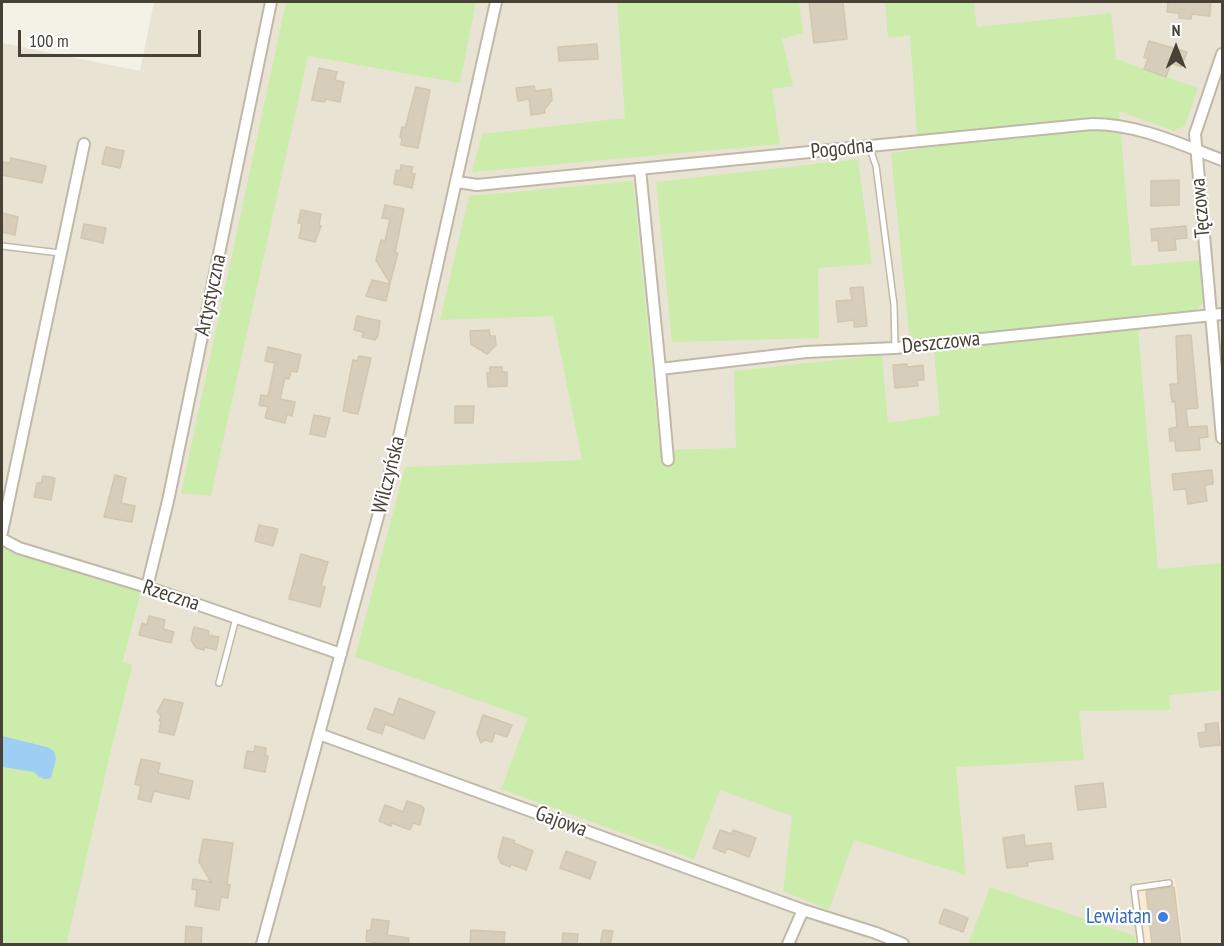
<!DOCTYPE html>
<html>
<head>
<meta charset="utf-8">
<style>
  body { margin:0 }
  #map { position:relative; width:1224px; height:946px; overflow:hidden; background:#f4f1e7; font-family:"PT Sans Narrow",sans-serif }
  canvas { display:block }
  .frame { position:absolute; inset:0; border:3px solid #484135; pointer-events:none }
  .north { position:absolute; left:1146px; top:18px; width:60px; height:60px; -webkit-text-stroke:4px #fff; paint-order:stroke; rotate:0deg; font-size:16px; font-weight:700; line-height:24px; text-align:center; color:#484135 }
  .north::after { content:''; display:block; margin:auto; width:21px; height:27px; background:#484135; clip-path:polygon(50% 0,100% 100%,50% 72%,0 100%) }
  .scale { position:absolute; left:18px; top:30px; width:183px; height:27px; box-sizing:border-box; border:3px solid #484135; border-top:0; padding-left:8px; font-size:18px; line-height:21px; white-space:nowrap; color:#484135; -webkit-text-stroke:4px #fff; paint-order:stroke }
</style>
</head>
<body>
<div id="map">
<canvas width="1224" height="946"></canvas>
<div class="frame"></div>
<div class="north">N</div>
<div class="scale">100 m</div>
</div>
<script>
const g = document.querySelector('canvas').getContext('2d');
g.lineJoin = 'round';
function paint(path, color) { g.fillStyle = color; g.fill(path, 'evenodd'); }
function stroke(path, color, width, dash) { g.strokeStyle = color; g.lineWidth = width; g.lineCap = dash ? 'butt' : 'round'; g.setLineDash(dash || []); g.stroke(path); }
function write(font, color, halo, rows, align = 'center') {
  g.font = font + ' "PT Sans Narrow",sans-serif'; g.lineWidth = 4.5; g.setLineDash([]); g.textBaseline = 'middle'; g.strokeStyle = halo; g.fillStyle = color; for (const [text, x, y, turn = 0] of rows) {
    g.save(); g.translate(x, y); g.rotate((+turn || 0) * Math.PI / 180); g.textAlign = isNaN(turn) ? turn : align; if (halo) g.strokeText(text, 0, 0); g.fillText(text, 0, 0); g.restore();
  }
}
const residential = new Path2D(`
  M 154,2 L 1222,2 L 1222,944 L 67,944 L 110,755 L 133,665 L 123,663 L 142,589 L 29,556 L 2,546 L 2,43 L 140,71 Z`);
const commercial = new Path2D(`
  M 1175,878 L 1183,944 L 1144,944 L 1137,882 Z`);
const green = new Path2D(`
  M 286,2 L 476,2 L 460,83 L 308,56 L 211,496 L 181,493 Z
  M 617,2 L 799,2 L 803,33 L 782,39 L 793,86 L 772,89 L 780,144 L 472,172 L 482,134 L 625,118 Z
  M 885,2 L 974,2 L 977,27 L 1111,13 L 1116,59 L 1198,88 L 1185,126 L 1174,131 L 1119,111 L 1132,266 L 1200,260 L 1204,301 L 1196,310 L 1137,315 L 1158,569 L 1222,563 L 1222,690 L 1169,695 L 1170,710 L 1079,711 L 1084,760 L 956,767 L 966,875 L 854,840 L 829,910 L 783,891 L 792,816 L 720,790 L 694,859 L 501,789 L 528,718 L 355,657 L 405,467 L 582,460 L 553,316 L 440,320 L 469,196 L 633,181 L 660,450 L 736,448 L 734,371 L 882,355 L 888,423 L 940,415 L 934,351 L 909,334 L 891,153 L 918,149 L 910,35 L 888,38 Z
  M 858,159 L 872,264 L 818,268 L 819,338 L 672,342 L 656,182 Z
  M 2,546 L 29,556 L 142,589 L 123,662 L 133,665 L 110,755 L 67,944 L 2,944 Z
  M 990,887 L 1135,936 L 1136,944 L 968,944 Z`);
const water = new Path2D(`
  M 2,736 L 47,747 L 54,751 L 56,759 L 51,778 C 44,781 39,777 34,772 L 2,767 Z`);
const building = new Path2D(`
  M 809,2 L 843,2 L 847,39 L 814,43 Z
  M 1168,2 L 1211,2 L 1210,16 L 1192,14 L 1191,19 L 1179,18 L 1179,13 L 1167,12 Z
  M 1149,41 L 1187,52 L 1181,67 L 1171,63 L 1166,77 L 1144,69 L 1148,59 L 1144,57 Z
  M 597,44 L 598,59 L 559,61 L 558,47 Z
  M 319,68 L 337,72 L 335,80 L 344,82 L 340,102 L 326,99 L 325,102 L 312,100 Z
  M 534,86 L 535,91 L 551,89 L 552,100 L 544,110 L 545,113 L 531,115 L 529,99 L 518,101 L 516,88 Z
  M 416,87 L 430,90 L 418,148 L 401,145 L 402,138 L 400,137 L 402,127 L 405,128 Z
  M 106,147 L 124,151 L 120,168 L 102,164 Z
  M 11,158 L 46,166 L 42,183 L 2,175 L 2,162 L 10,163 Z
  M 401,165 L 413,167 L 411,173 L 415,174 L 412,188 L 394,184 L 396,170 L 400,171 Z
  M 1179,180 L 1179,205 L 1151,206 L 1151,181 Z
  M 385,205 L 404,209 L 395,253 L 398,253 L 390,283 L 376,260 L 381,240 L 385,241 L 390,219 L 382,218 Z
  M 301,210 L 321,214 L 319,225 L 321,226 L 315,242 L 299,238 L 302,224 L 298,223 Z
  M 2,213 L 18,217 L 15,235 L 2,232 Z
  M 84,224 L 106,228 L 103,243 L 81,238 Z
  M 1186,226 L 1187,238 L 1175,239 L 1176,250 L 1159,251 L 1158,240 L 1152,241 L 1151,229 Z
  M 372,280 L 390,284 L 386,301 L 366,296 Z
  M 863,287 L 867,326 L 854,327 L 854,320 L 838,322 L 836,301 L 852,300 L 850,288 Z
  M 357,316 L 380,321 L 378,336 L 375,340 L 362,337 L 363,332 L 354,330 Z
  M 489,330 L 490,336 L 495,336 L 496,345 L 487,354 L 471,344 L 470,331 Z
  M 1191,335 L 1198,408 L 1186,409 L 1188,427 L 1207,426 L 1208,437 L 1199,438 L 1200,450 L 1176,451 L 1175,441 L 1170,441 L 1169,429 L 1177,427 L 1175,401 L 1172,402 L 1170,384 L 1178,384 L 1176,336 Z
  M 268,347 L 301,355 L 297,372 L 291,371 L 289,379 L 285,378 L 280,399 L 295,402 L 292,416 L 287,414 L 285,423 L 265,418 L 268,407 L 259,405 L 261,395 L 268,396 L 275,363 L 265,361 Z
  M 359,356 L 371,358 L 358,414 L 343,411 L 353,360 L 357,361 Z
  M 907,364 L 907,367 L 923,365 L 924,380 L 917,380 L 918,386 L 895,388 L 893,365 Z
  M 490,367 L 502,367 L 502,372 L 507,372 L 507,386 L 488,387 L 487,373 L 490,373 Z
  M 455,406 L 474,406 L 473,423 L 455,423 Z
  M 314,415 L 330,418 L 325,437 L 310,434 Z
  M 1212,470 L 1213,484 L 1205,485 L 1207,501 L 1188,504 L 1186,489 L 1174,490 L 1172,474 Z
  M 115,475 L 126,478 L 121,503 L 135,506 L 132,522 L 104,517 Z
  M 43,476 L 55,478 L 51,500 L 34,497 L 37,483 L 41,483 Z
  M 259,525 L 278,529 L 273,546 L 255,541 Z
  M 301,554 L 328,562 L 321,586 L 325,587 L 320,607 L 289,599 Z
  M 149,616 L 165,620 L 163,629 L 174,632 L 171,643 L 139,635 L 142,623 L 147,625 Z
  M 194,627 L 209,631 L 208,635 L 219,637 L 216,650 L 205,647 L 204,650 L 196,648 L 191,640 Z
  M 399,698 L 435,712 L 424,739 L 385,724 L 382,734 L 367,729 L 375,708 L 393,715 Z
  M 164,699 L 183,703 L 174,735 L 159,732 L 161,721 L 159,721 L 161,716 L 157,712 Z
  M 483,715 L 512,725 L 507,737 L 495,733 L 492,742 L 485,740 L 481,743 L 477,733 Z
  M 1218,723 L 1220,745 L 1200,747 L 1198,733 L 1206,732 L 1205,724 Z
  M 255,746 L 266,748 L 265,755 L 268,756 L 265,772 L 244,768 L 247,751 L 254,752 Z
  M 141,759 L 160,763 L 158,773 L 193,781 L 189,799 L 154,791 L 151,802 L 138,799 L 141,786 L 135,784 Z
  M 1103,783 L 1106,807 L 1078,810 L 1075,786 Z
  M 407,801 L 422,806 L 424,809 L 420,825 L 413,823 L 410,830 L 392,823 L 391,826 L 379,821 L 385,805 L 403,812 Z
  M 720,830 L 732,834 L 733,830 L 756,838 L 749,857 L 727,848 L 725,853 L 713,848 Z
  M 1024,835 L 1025,846 L 1051,843 L 1053,859 L 1027,862 L 1028,866 L 1007,868 L 1003,838 Z
  M 503,837 L 515,841 L 514,843 L 533,851 L 526,870 L 511,864 L 510,867 L 501,863 L 498,857 Z
  M 203,839 L 233,843 L 227,884 L 230,885 L 228,898 L 221,897 L 219,910 L 195,906 L 197,890 L 192,889 L 193,879 L 211,882 L 199,862 Z
  M 566,851 L 596,862 L 590,879 L 560,868 Z
  M 1172,887 L 1174,887 L 1181,945 L 1152,945 L 1146,891 Z
  M 944,909 L 968,918 L 963,932 L 939,923 Z
  M 372,919 L 389,921 L 387,935 L 409,938 L 408,945 L 378,945 L 378,943 L 366,941 L 367,930 L 371,930 Z
  M 186,926 L 202,928 L 201,945 L 185,945 Z
  M 471,930 L 505,932 L 504,945 L 470,945 Z
  M 603,930 L 613,931 L 610,945 L 600,945 Z
  M 563,933 L 578,934 L 577,945 L 562,945 Z`);
const service = new Path2D(`
  M 869,146 L 876,166 L 894,305 L 895,348
  M 2,246 L 60,253
  M 219,683 L 236,618
  M 1141,944 L 1134,888 L 1169,883`);
const minor = new Path2D(`
  M 1222,54 L 1195,134 L 1222,438
  M 640,169 L 660,369 L 806,352 L 895,348 L 1222,314
  M 457,182 L 477,185 L 1092,124 C 1138,124 1180,144 1222,160
  M 660,369 L 668,460
  M 2,532 L 84,144
  M 2,539 L 19,548 L 147,587 L 341,654
  M 147,587 L 168,501 L 271,2
  M 319,734 L 803,910 L 876,933 L 903,944
  M 262,944 L 396,450 L 496,2
  M 788,944 L 803,910`);
const markers = [
  [1163,917,6,"#3f7fe0"]
];
const streetNames = [
  ["Pogodna",842,149,-6],
  ["Tęczowa",1201,208,-95],
  ["Artystyczna",211,295,-78],
  ["Deszczowa",941,343,-6],
  ["Wilczyńska",389,475,-76],
  ["Rzeczna",171,596,18],
  ["Gajowa",561,822,20]
];
const shopNames = [
  ["Lewiatan",1151,917]
];
paint(residential, '#e9e3d4');
paint(commercial, '#f8e9d0');
paint(green, '#ccecac');
paint(water, '#9fcef5');
paint(building, '#d7cdbb');
stroke(building, '#d2c6ae', 1.5);
stroke(service, '#c1b9a8', 8);
stroke(minor, '#c1b9a8', 14);
stroke(service, '#fff', 5);
stroke(minor, '#fff', 10);
for (const [x, y, r, color] of markers) { const dot = new Path2D(); dot.arc(x, y, r, 0, 2 * Math.PI); g.fillStyle = color; g.fill(dot); stroke(dot, '#fff', 2); }
write('21px', '#484135', '#fff', streetNames);
write('21px', '#366cbe', '#fff', shopNames, 'right');
</script>
</body>
</html>
